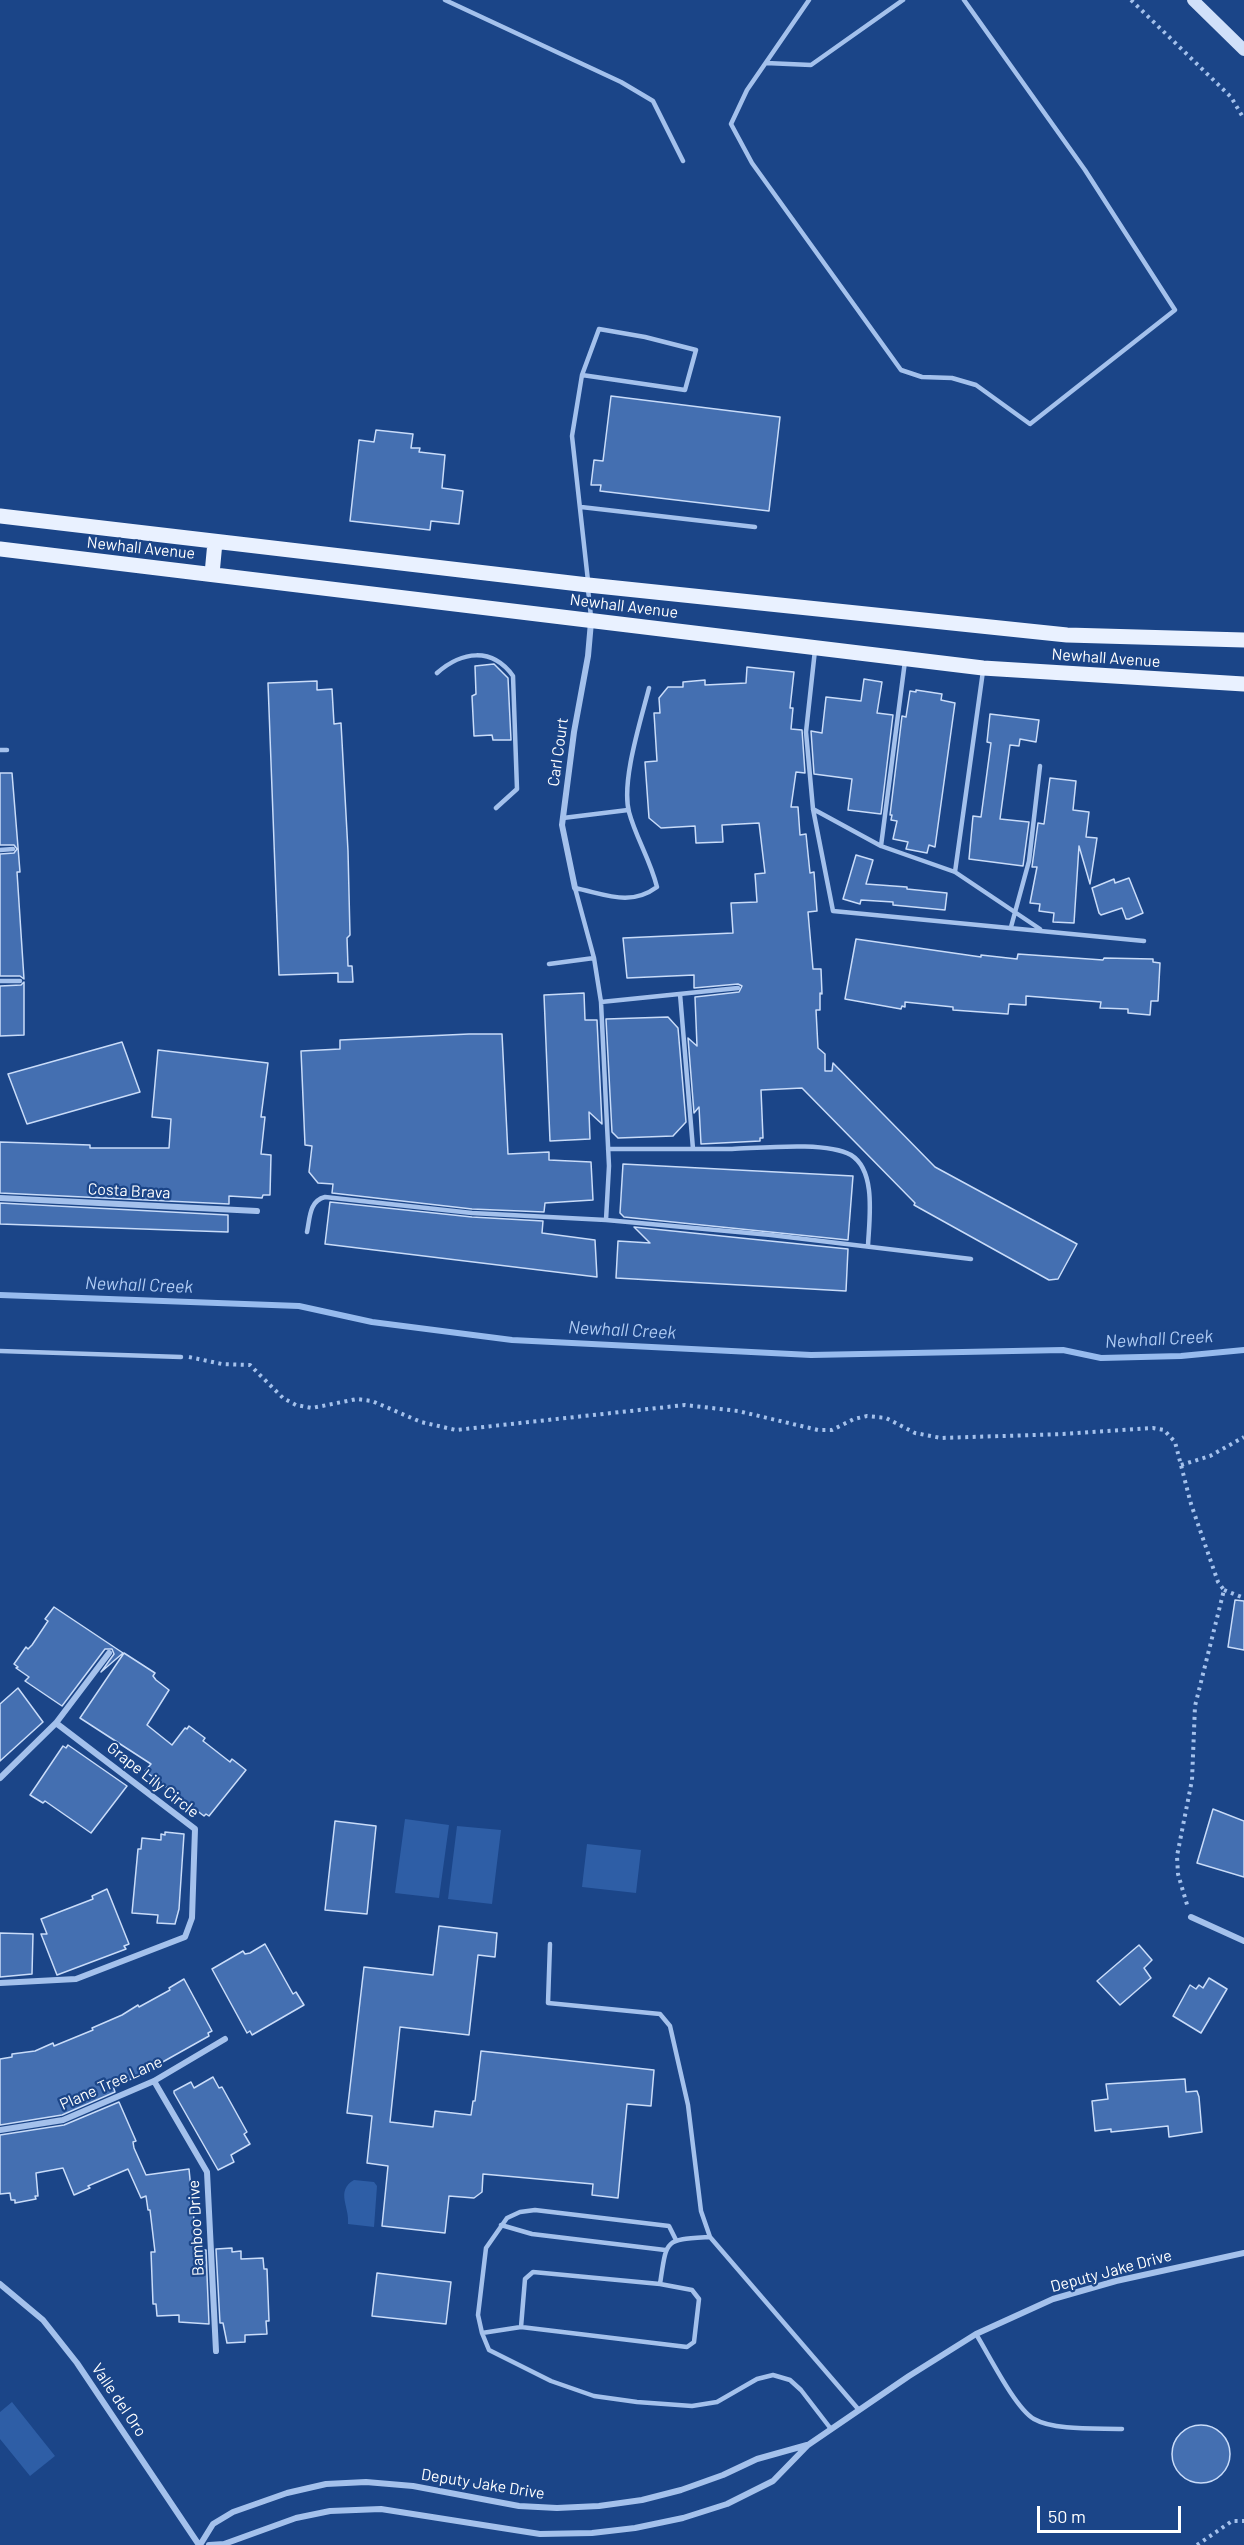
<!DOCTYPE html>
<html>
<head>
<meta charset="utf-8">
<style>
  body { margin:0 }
  #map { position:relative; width:1244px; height:2545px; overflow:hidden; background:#1b4588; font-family:Barlow,sans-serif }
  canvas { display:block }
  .scale { position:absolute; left:1037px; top:2506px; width:144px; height:27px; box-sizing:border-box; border:3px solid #fff; border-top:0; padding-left:8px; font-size:18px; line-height:21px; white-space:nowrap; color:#fff; -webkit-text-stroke:4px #1b4588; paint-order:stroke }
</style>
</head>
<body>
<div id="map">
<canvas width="1244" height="2545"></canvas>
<div class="scale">50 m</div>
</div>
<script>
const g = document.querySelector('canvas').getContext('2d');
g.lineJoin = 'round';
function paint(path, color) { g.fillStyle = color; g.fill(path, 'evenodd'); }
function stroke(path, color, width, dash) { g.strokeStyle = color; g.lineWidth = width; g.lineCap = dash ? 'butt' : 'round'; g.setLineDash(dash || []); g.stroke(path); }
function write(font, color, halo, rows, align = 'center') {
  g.font = font + ' Barlow,sans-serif'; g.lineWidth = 4.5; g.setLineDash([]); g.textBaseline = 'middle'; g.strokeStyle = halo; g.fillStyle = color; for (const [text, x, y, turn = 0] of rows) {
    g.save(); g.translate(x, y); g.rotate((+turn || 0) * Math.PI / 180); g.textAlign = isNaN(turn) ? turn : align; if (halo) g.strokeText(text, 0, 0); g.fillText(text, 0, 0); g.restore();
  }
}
const green = new Path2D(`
  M 405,1819 L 449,1825 L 439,1898 L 395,1893 Z
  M 457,1826 L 501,1830 L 492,1904 L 448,1899 Z
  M 587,1844 L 641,1850 L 636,1893 L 582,1887 Z
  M 354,2180 L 374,2182 L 377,2186 L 374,2227 L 348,2224 C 350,2207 335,2191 354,2180 Z
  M 12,2402 L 55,2456 L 30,2476 L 0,2439 L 0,2412 Z`);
const stream = new Path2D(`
  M 0,1295 L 299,1306 L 372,1322 L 512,1340 L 811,1355 L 1063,1350 L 1101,1358 L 1181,1356 L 1244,1350`);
const building = new Path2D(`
  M 611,396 L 780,417 L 769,511 L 600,491 L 601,485 L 591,485 L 594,460 L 603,461 Z
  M 376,430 L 413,434 L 411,448 L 420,448 L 419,452 L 445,455 L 442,488 L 463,491 L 459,524 L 431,521 L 430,530 L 350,521 L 359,440 L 374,442 Z
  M 494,664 L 508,678 L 511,740 L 493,740 L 492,735 L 474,736 L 472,696 L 476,694 L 475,666 Z
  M 747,667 L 794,672 L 790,708 L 793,708 L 791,729 L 802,730 L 805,773 L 796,772 L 791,807 L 798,807 L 800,835 L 806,834 L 810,873 L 814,872 L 817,911 L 808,912 L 813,969 L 821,969 L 822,994 L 820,993 L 820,1010 L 816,1010 L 818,1048 L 825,1054 L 825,1071 L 832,1071 L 833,1063 L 935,1167 L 1077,1244 L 1058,1279 L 1049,1280 L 914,1205 L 915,1203 L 802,1088 L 761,1090 L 763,1138 L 760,1138 L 760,1141 L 701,1144 L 699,1107 L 694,1113 L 688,1038 L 697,1046 L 695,997 L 739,992 L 742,986 L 738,984 L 694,988 L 694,975 L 627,978 L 623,938 L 733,933 L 731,903 L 757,902 L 755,874 L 765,873 L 759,823 L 722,825 L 723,842 L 696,843 L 695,826 L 661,828 L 649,818 L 645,762 L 657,761 L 654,713 L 660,713 L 659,698 L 668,687 L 683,687 L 683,682 L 705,680 L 705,685 L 746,683 Z
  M 864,679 L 882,682 L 877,713 L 893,715 L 881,814 L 848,810 L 852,779 L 814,774 L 811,731 L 822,733 L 826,697 L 861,701 Z
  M 317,681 L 317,690 L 332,689 L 334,724 L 341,723 L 348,851 L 350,935 L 347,938 L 348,966 L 352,966 L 353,982 L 338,982 L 338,973 L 279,975 L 268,683 Z
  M 916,690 L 942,694 L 941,700 L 955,703 L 935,847 L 929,845 L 927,853 L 906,849 L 908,842 L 893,839 L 897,821 L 891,820 L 892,815 L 890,815 L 902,716 L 906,717 L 910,691 L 916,692 Z
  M 990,714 L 1039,720 L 1036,742 L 1020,739 L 1019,746 L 1010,745 L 1000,819 L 1029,822 L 1023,866 L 969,859 L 973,816 L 981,817 L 991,743 L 987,742 Z
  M 0,773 L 12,773 L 20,872 L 17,872 L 24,979 L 20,976 L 0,976 L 0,854 L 14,853 L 17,849 L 14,845 L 0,845 Z
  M 1050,778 L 1076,781 L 1073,810 L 1089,812 L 1086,837 L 1097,838 L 1090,884 L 1079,846 L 1074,923 L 1053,922 L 1054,913 L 1039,911 L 1040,904 L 1030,903 L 1037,867 L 1032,867 L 1038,823 L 1044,824 Z
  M 856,855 L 873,860 L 866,884 L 907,887 L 907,889 L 947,893 L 945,910 L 893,905 L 893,902 L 861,900 L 860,904 L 843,899 Z
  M 1129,878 L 1143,913 L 1129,919 L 1126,919 L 1122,908 L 1101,915 L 1099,913 L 1092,888 L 1114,879 L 1115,883 Z
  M 856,939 L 981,957 L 981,955 L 1017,959 L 1018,954 L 1103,960 L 1104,958 L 1153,959 L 1153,962 L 1160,963 L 1158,1001 L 1151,1001 L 1150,1015 L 1128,1013 L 1128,1009 L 1100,1008 L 1101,1002 L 1026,996 L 1026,1005 L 1009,1004 L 1008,1014 L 953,1010 L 953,1007 L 905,1002 L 905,1007 L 902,1006 L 901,1009 L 845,999 Z
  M 24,982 L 24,1035 L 0,1036 L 0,986 L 21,985 Z
  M 584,993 L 585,1020 L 597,1020 L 602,1124 L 589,1112 L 590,1139 L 550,1141 L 544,995 Z
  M 668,1017 L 678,1028 L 686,1122 L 673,1136 L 618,1138 L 612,1132 L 606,1019 Z
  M 469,1034 L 502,1034 L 508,1154 L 549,1152 L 549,1160 L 591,1162 L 593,1200 L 545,1203 L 544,1212 L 472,1209 L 332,1193 L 333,1184 L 318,1183 L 309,1172 L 312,1146 L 305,1145 L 301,1051 L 340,1049 L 340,1040 Z
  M 122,1042 L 140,1092 L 27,1124 L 8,1074 Z
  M 158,1050 L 268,1063 L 261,1117 L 265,1117 L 261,1154 L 271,1155 L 270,1195 L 263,1195 L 262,1198 L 229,1196 L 229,1204 L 0,1193 L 0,1142 L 90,1145 L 90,1148 L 169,1148 L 171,1119 L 152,1117 Z
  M 623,1164 L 853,1176 L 848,1240 L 624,1217 L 620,1213 Z
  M 330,1202 L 472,1217 L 543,1221 L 542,1233 L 595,1240 L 597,1277 L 325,1244 Z
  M 0,1203 L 228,1215 L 228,1232 L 0,1224 Z
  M 634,1227 L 848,1249 L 846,1291 L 616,1278 L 618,1241 L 650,1243 Z
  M 1235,1600 L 1244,1601 L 1244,1650 L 1228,1647 Z
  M 54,1607 L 123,1653 L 101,1672 L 114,1654 L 112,1649 L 105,1649 L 62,1706 L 25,1681 L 29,1677 L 16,1668 L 18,1667 L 14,1664 L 26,1647 L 28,1649 L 32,1645 L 48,1621 L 45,1619 Z
  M 124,1653 L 155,1673 L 153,1676 L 156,1680 L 169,1690 L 147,1725 L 172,1745 L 185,1728 L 187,1729 L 189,1726 L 205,1738 L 203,1741 L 207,1744 L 230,1762 L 232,1759 L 246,1770 L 209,1816 L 206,1814 L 204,1816 L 145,1771 L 151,1764 L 80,1718 Z
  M 18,1688 L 43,1722 L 0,1761 L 0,1704 Z
  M 68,1745 L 127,1786 L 91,1833 L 45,1801 L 43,1803 L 30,1795 L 63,1746 L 66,1748 Z
  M 1213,1809 L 1244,1821 L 1244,1877 L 1197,1863 Z
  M 335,1821 L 376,1826 L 367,1914 L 325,1910 Z
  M 165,1832 L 184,1834 L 179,1909 L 175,1924 L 157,1923 L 158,1915 L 132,1913 L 138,1849 L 141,1849 L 142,1838 L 161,1840 L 161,1834 L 165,1835 Z
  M 107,1889 L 129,1944 L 124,1946 L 126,1949 L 57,1975 L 41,1934 L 47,1934 L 41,1919 L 93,1899 L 92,1896 Z
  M 439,1926 L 497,1933 L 495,1957 L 478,1955 L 469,2035 L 400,2027 L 390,2122 L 433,2127 L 435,2111 L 471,2115 L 473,2101 L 475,2101 L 481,2051 L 654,2070 L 651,2106 L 627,2104 L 618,2198 L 592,2195 L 593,2184 L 483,2174 L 482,2192 L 474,2198 L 449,2196 L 445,2233 L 382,2226 L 388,2166 L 367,2163 L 372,2116 L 347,2113 L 364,1967 L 433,1975 Z
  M 0,1933 L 33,1934 L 32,1974 L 0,1977 Z
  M 265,1944 L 293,1994 L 296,1992 L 304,2005 L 252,2035 L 250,2031 L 247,2033 L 212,1969 L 243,1951 L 245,1954 L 250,1953 Z
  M 1139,1945 L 1152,1960 L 1144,1968 L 1151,1978 L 1120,2005 L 1097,1981 Z
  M 1209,1978 L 1227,1989 L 1201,2033 L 1173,2016 L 1190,1985 L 1196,1989 L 1199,1985 L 1203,1988 Z
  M 184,1979 L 212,2031 L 208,2033 L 209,2036 L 134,2078 L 113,2086 L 115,2092 L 62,2115 L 0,2125 L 0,2059 L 12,2057 L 12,2054 L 35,2051 L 53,2043 L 54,2046 L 93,2030 L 92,2028 L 122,2015 L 138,2005 L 139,2007 L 170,1990 L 169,1988 Z
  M 213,2077 L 219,2088 L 222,2087 L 247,2132 L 244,2134 L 250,2144 L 231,2155 L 234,2162 L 218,2170 L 174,2093 L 174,2091 L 191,2082 L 194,2088 Z
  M 1185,2079 L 1186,2092 L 1197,2091 L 1199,2097 L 1202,2132 L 1169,2137 L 1168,2126 L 1111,2132 L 1111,2129 L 1095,2131 L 1092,2101 L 1108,2099 L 1106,2084 Z
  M 119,2102 L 136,2141 L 133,2142 L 134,2148 L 146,2175 L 189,2169 L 197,2250 L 206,2250 L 209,2324 L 179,2322 L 179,2315 L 157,2316 L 156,2304 L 153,2304 L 151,2252 L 155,2252 L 150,2210 L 148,2210 L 146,2196 L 141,2198 L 128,2169 L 88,2186 L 90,2188 L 74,2195 L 63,2168 L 36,2173 L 38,2196 L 35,2196 L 36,2199 L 15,2203 L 15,2200 L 11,2200 L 10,2193 L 0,2194 L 0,2135 L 64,2125 Z
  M 232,2248 L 232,2252 L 241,2251 L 241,2259 L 263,2258 L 264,2269 L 267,2269 L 269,2321 L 266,2321 L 267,2334 L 245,2335 L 245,2342 L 227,2343 L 223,2323 L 220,2323 L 216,2249 Z
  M 377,2273 L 451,2282 L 446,2324 L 372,2316 Z
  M1172 2454a29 29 0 1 1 58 0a29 29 0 1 1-58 0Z`);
const path = new Path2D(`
  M 1131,0 L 1231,97 L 1244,119
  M 189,1357 L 222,1364 L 250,1365 L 283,1398 L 296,1405 L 312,1408 L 357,1399 L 372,1401 L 421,1422 L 456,1430 L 685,1405 L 738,1411 L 818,1430 L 832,1430 L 854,1419 L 867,1416 L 886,1418 L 915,1433 L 941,1438 L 1063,1434 L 1153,1428 L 1164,1430 L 1175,1442 L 1191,1504 L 1218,1582 L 1224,1590 L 1195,1706 L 1192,1780 L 1177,1856 L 1178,1874 L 1188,1908
  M 1181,1465 L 1210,1456 L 1244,1437
  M 1224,1590 L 1244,1598
  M 1197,2545 L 1232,2521 L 1244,2521`);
const lane = new Path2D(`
  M 445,0 L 621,82 L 653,101 L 683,161
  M 809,0 L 747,90 L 731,124 L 752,163 L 901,370 L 922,377 L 952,378 L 976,385 L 1030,424 L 1175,310 L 1085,170 L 964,0
  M 766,63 L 811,65 L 903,0
  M 582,375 L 685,390 L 696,350 L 645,337 L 599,329 L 582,375 L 572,436 L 588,581
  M 581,507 L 755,527
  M 588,589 L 591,617
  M 815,650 L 806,732 L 813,809 L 833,911 L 1144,941
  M 437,673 C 462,651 492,647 513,676 L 517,789 L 496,808
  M 0,750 L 7,750
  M 813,809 L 881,846 L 955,872 L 1040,929
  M 563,818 L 628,810
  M 881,846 L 905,661
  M 0,850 L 13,849
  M 955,872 L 983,671
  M 1011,927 L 1029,861 L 1040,766
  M 549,964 L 594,958
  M 0,981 L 20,981
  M 680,994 L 693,1149
  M 601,1002 L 594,958 L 575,888 C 605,894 630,907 657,887 C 650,859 636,838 629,812 C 621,781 641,720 649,688
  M 608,1149 C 649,1149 690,1149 732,1149 C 761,1148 826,1141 851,1155 C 877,1171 869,1221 868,1246
  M 606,1220 L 771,1235 L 971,1259
  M 307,1232 C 310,1218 309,1201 325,1197 L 472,1213 L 606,1220 L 609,1166 L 601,1002 L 738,988
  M 0,1351 L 181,1357
  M 550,1944 L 548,2003 L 660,2014 L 670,2026 L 688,2105 L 701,2211 L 710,2237 L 859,2410
  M 501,2225 L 532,2234 L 665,2250
  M 676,2240 L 669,2226 L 535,2210 L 520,2212 L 507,2218 L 486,2248 L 478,2315 L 482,2333 L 489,2350 L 551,2381 L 594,2396 L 637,2402 L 692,2406 L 717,2402 L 757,2379 L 773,2375 L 790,2380 L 801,2390 L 831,2429
  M 533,2272 L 660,2284 L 692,2290 L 699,2299 L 694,2342 L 687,2347 L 521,2327 L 525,2279 Z
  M 660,2284 C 667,2238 664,2240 710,2237
  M 482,2333 L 521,2327
  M 976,2334 C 989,2355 1015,2408 1034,2419 C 1055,2431 1098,2428 1122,2429`);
const street = new Path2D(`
  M 575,888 L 562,825 L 574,732 L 588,656 L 591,622
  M 0,1198 L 257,1211
  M 0,1778 L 56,1723 L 109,1653
  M 1191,1917 L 1244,1941
  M 0,1983 L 76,1979 L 185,1937 L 192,1918 L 195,1829 L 56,1723
  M 154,2081 L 207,2172 L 216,2351
  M 0,2130 L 63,2120 L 154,2081 L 225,2039
  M 0,2284 L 43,2320 L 77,2363 L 199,2545
  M 200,2545 L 213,2524 L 233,2512 L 287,2493 L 326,2484 L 366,2482 L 413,2486 L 519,2506 L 557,2508 L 599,2506 L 642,2500 L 681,2490 L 723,2475 L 757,2459 L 807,2445
  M 209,2545 L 224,2544 L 296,2518 L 330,2511 L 381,2509 L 540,2534 L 592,2533 L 635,2528 L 683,2518 L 727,2504 L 773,2481 L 808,2445 L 909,2376 L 976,2334 L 1053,2299 L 1116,2281 L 1244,2253`);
const secondary = new Path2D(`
  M 1193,0 L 1244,50`);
const primary = new Path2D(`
  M 0,516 L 588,585 L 1067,635 L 1244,640
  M 0,549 L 983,668 L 1244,684
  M 212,574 L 215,542`);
const streetNames = [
  ["Newhall Avenue",141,548,6],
  ["Newhall Avenue",624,606,7],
  ["Newhall Avenue",1106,658,4],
  ["Carl Court",558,752,-82],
  ["Costa Brava",129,1191,3],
  ["Grape Lily Circle",153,1780,38],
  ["Plane Tree Lane",111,2083,-24],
  ["Bamboo Drive",196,2228,-93],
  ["Deputy Jake Drive",1111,2271,-15],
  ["Valle del Oro",119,2400,56],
  ["Deputy Jake Drive",483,2484,9]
];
const waterNames = [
  ["Newhall Creek",139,1285,2],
  ["Newhall Creek",622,1330,3],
  ["Newhall Creek",1159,1339,-3]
];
paint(green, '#2e5ea6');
stroke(stream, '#97bbee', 6);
paint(building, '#446fb1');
stroke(building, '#c9dcf9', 1.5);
stroke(path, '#a4c1ec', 4, [3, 4.5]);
stroke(lane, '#a4c1ec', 4.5);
stroke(street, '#a4c1ec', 6);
stroke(secondary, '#d0e0f9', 12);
stroke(primary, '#e9f1ff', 15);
write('16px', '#fff', '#1b4588', streetNames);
write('italic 18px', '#afcbf4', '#1b4588', waterNames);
</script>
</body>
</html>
